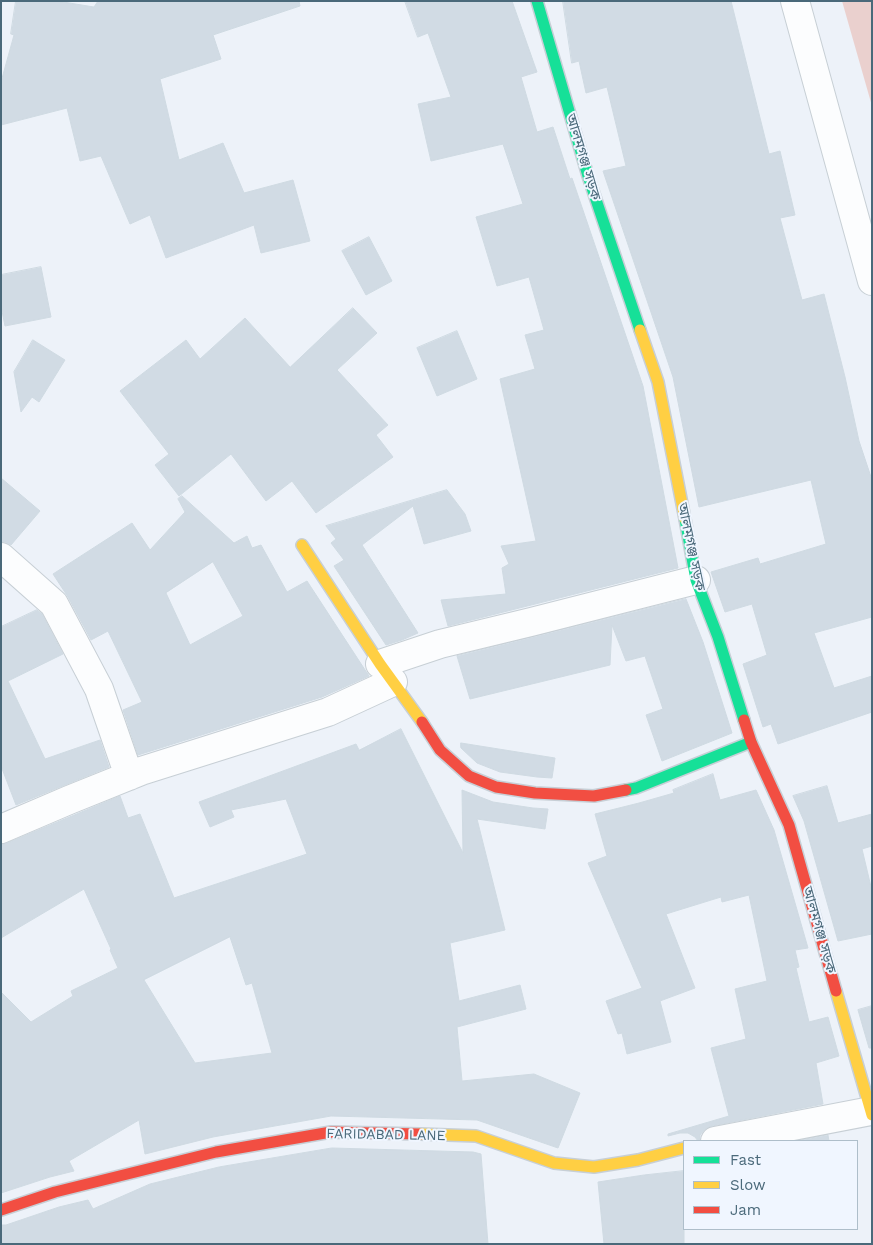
<!DOCTYPE html>
<html>
<head>
<meta charset="utf-8">
<style>
  body { margin:0 }
  #map { position:relative; width:873px; height:1245px; overflow:hidden; background:#edf2f9; font-family:"Work Sans",sans-serif }
  canvas { display:block }
  .frame { position:absolute; inset:0; border:2px solid #4a697a; pointer-events:none }
  .legend { position:absolute; left:683px; top:1140px; width:175px; height:90px; box-sizing:border-box; background:#f0f6ff; border:1px solid #aebeca; margin:0; padding:6px 9px; list-style:none; font-size:15px; color:#4a697a }
  .legend li { display:flex; align-items:center; gap:10px; height:25px }
  .legend b { width:25px; border:1px solid #aebeca }
</style>
</head>
<body>
<div id="map">
<canvas width="873" height="1245"></canvas>
<div class="frame"></div>
<ul class="legend">
<li><b style="height:6px;background:#16e098"></b>Fast</li>
<li><b style="height:6px;background:#ffcf43"></b>Slow</li>
<li><b style="height:6px;background:#f24e42"></b>Jam</li>
</ul>
</div>
<script>
const g = document.querySelector('canvas').getContext('2d');
g.lineJoin = 'round';
function paint(path, color) { g.fillStyle = color; g.fill(path, 'evenodd'); }
function stroke(path, color, width, dash) { g.strokeStyle = color; g.lineWidth = width; g.lineCap = dash ? 'butt' : 'round'; g.setLineDash(dash || []); g.stroke(path); }
function write(font, color, halo, rows, align = 'center') {
  g.font = font + ' "Work Sans","Noto Sans Bengali",sans-serif'; g.lineWidth = 4; g.setLineDash([]); g.textBaseline = 'middle'; g.strokeStyle = halo; g.fillStyle = color; for (const [text, x, y, turn = 0] of rows) {
    g.save(); g.translate(x, y); g.rotate((+turn || 0) * Math.PI / 180); g.textAlign = isNaN(turn) ? turn : align; if (halo) g.strokeText(text, 0, 0); g.fillText(text, 0, 0); g.restore();
  }
}
const water = new Path2D(`
  M 842,1 L 872,1 L 872,106 Z`);
const building = new Path2D(`
  M 16,1 L 57,1 L 94,7 L 98,1 L 299,1 L 300,6 L 213,35 L 221,59 L 160,79 L 179,160 L 223,143 L 244,193 L 293,180 L 310,241 L 261,253 L 254,225 L 166,258 L 150,215 L 130,224 L 101,156 L 80,161 L 67,108 L 1,125 L 1,82 L 14,35 L 11,34 Z
  M 405,1 L 512,1 L 537,72 L 521,77 L 537,132 L 553,127 L 570,179 L 572,178 L 643,386 L 678,568 L 448,626 L 441,600 L 506,594 L 502,568 L 509,564 L 501,546 L 536,541 L 500,379 L 535,369 L 525,335 L 544,330 L 529,277 L 497,286 L 476,217 L 523,204 L 503,144 L 431,161 L 418,104 L 451,97 L 428,33 L 418,37 Z
  M 563,1 L 731,1 L 769,154 L 780,151 L 795,215 L 780,218 L 802,300 L 824,294 L 845,377 L 859,441 L 872,480 L 872,617 L 814,633 L 834,688 L 872,676 L 872,712 L 778,744 L 771,724 L 763,727 L 743,664 L 767,655 L 752,604 L 725,612 L 711,572 L 758,558 L 760,564 L 826,544 L 811,480 L 699,507 L 673,377 L 603,171 L 626,166 L 607,87 L 586,93 L 579,61 L 572,63 Z
  M 369,237 L 392,281 L 366,295 L 342,251 Z
  M 41,267 L 51,317 L 5,326 L 1,306 L 1,275 Z
  M 353,308 L 377,333 L 337,370 L 388,425 L 376,435 L 393,457 L 316,513 L 292,481 L 266,501 L 231,454 L 179,496 L 155,465 L 169,454 L 120,391 L 186,340 L 200,359 L 245,318 L 290,367 Z
  M 457,331 L 477,379 L 437,396 L 417,348 Z
  M 33,340 L 65,360 L 39,402 L 32,397 L 21,412 L 14,372 Z
  M 1,478 L 40,511 L 11,545 L 5,542 L 1,542 Z
  M 447,490 L 465,514 L 471,531 L 424,544 L 413,506 L 362,545 L 418,633 L 402,640 L 386,645 L 334,566 L 344,560 L 331,543 L 336,539 L 326,526 Z
  M 182,496 L 234,543 L 247,536 L 252,548 L 261,545 L 287,592 L 307,581 L 369,676 L 322,697 L 138,755 L 123,710 L 142,702 L 108,631 L 91,640 L 68,597 L 53,574 L 132,523 L 150,550 L 185,512 L 178,499 ZM 213,562 L 243,616 L 190,645 L 166,593 Z
  M 686,599 L 703,642 L 732,733 L 662,761 L 646,715 L 663,709 L 645,656 L 626,661 L 612,625 L 610,665 L 470,699 L 457,656 Z
  M 37,610 L 42,614 L 63,654 L 8,681 L 45,759 L 100,740 L 109,767 L 16,805 L 1,766 L 1,627 Z
  M 401,729 L 463,853 L 462,790 L 493,802 L 533,808 L 548,809 L 545,829 L 477,819 L 505,930 L 450,943 L 459,1001 L 520,985 L 526,1009 L 457,1027 L 462,1081 L 534,1074 L 580,1093 L 558,1148 L 477,1120 L 331,1116 L 213,1137 L 145,1154 L 139,1120 L 69,1161 L 74,1171 L 50,1177 L 1,1193 L 1,992 L 31,1022 L 73,996 L 71,991 L 118,968 L 110,950 L 111,949 L 84,889 L 1,938 L 1,844 L 7,843 L 120,796 L 128,818 L 140,814 L 174,898 L 307,854 L 286,799 L 231,810 L 234,817 L 210,827 L 199,802 L 356,744 L 359,750 ZM 230,937 L 246,985 L 252,983 L 272,1053 L 195,1063 L 144,980 Z
  M 461,743 L 555,758 L 552,778 L 537,777 L 500,772 L 477,763 L 461,748 Z
  M 713,774 L 720,800 L 756,790 L 774,830 L 808,948 L 795,950 L 799,967 L 796,968 L 809,1022 L 828,1017 L 839,1056 L 816,1063 L 823,1104 L 712,1126 L 704,1130 L 700,1135 L 700,1141 L 698,1141 L 695,1137 L 688,1133 L 680,1133 L 668,1136 L 668,1134 L 729,1116 L 711,1048 L 746,1039 L 735,989 L 767,981 L 749,895 L 722,902 L 721,897 L 666,914 L 695,988 L 660,1001 L 671,1042 L 627,1054 L 622,1033 L 618,1034 L 606,1001 L 642,988 L 588,863 L 607,856 L 595,814 L 639,803 L 674,793 L 673,790 Z
  M 827,786 L 838,823 L 872,814 L 872,846 L 862,849 L 872,891 L 872,934 L 838,941 L 804,821 L 793,796 Z
  M 872,1006 L 872,1048 L 869,1048 L 858,1010 Z
  M 828,1135 L 829,1141 L 796,1141 Z
  M 332,1148 L 473,1152 L 481,1154 L 488,1244 L 1,1244 L 1,1225 L 6,1225 L 59,1207 L 88,1200 L 93,1209 L 150,1184 L 219,1167 Z
  M 684,1171 L 684,1244 L 604,1244 L 598,1182 L 644,1175 Z`);
const street = new Path2D(`
  M 795,1 L 872,281
  M 1,557 L 54,604 L 99,689 L 129,776
  M 380,664 L 440,644 L 531,622 L 696,580
  M 1,829 L 69,800 L 141,771 L 328,712 L 393,682
  M 715,1141 L 871,1111`);
const fast = new Path2D(`
  M 537,1 L 588,176 L 640,330
  M 685,519 L 696,580 L 718,637 L 744,720
  M 626,790 L 636,788 L 751,742`);
const slow = new Path2D(`
  M 640,330 L 658,382 L 685,519
  M 302,545 L 380,664 L 422,722
  M 836,991 L 872,1115
  M 420,1134 L 476,1136 L 554,1163 L 594,1167 L 638,1160 L 684,1148`);
const jam = new Path2D(`
  M 744,720 L 751,742 L 789,825 L 836,991
  M 422,722 L 440,750 L 469,776 L 496,787 L 535,793 L 594,796 L 626,790
  M 1,1210 L 55,1192 L 216,1152 L 331,1132 L 420,1134`);
const streetNames = [
  ["আলমগঞ্জ সড়ক",583,157,73],
  ["আলমগঞ্জ সড়ক",691,547,78],
  ["আলমগঞ্জ সড়ক",819,930,74],
  ["FARIDABAD LANE",386,1135,1]
];
paint(water, '#ead0ce');
paint(building, '#d1dbe4');
stroke(building, '#cfdae2', 1);
stroke(street, '#c7cfd5', 30);
stroke(fast, '#c7cfd6', 14);
stroke(slow, '#c7cfd6', 14);
stroke(jam, '#c7cfd6', 14);
stroke(street, '#fcfdfe', 28);
stroke(fast, '#16e098', 11);
stroke(slow, '#ffcf43', 11);
stroke(jam, '#f24e42', 11);
write('14px', '#4a697a', '#f0f6ff', streetNames);
</script>
</body>
</html>
